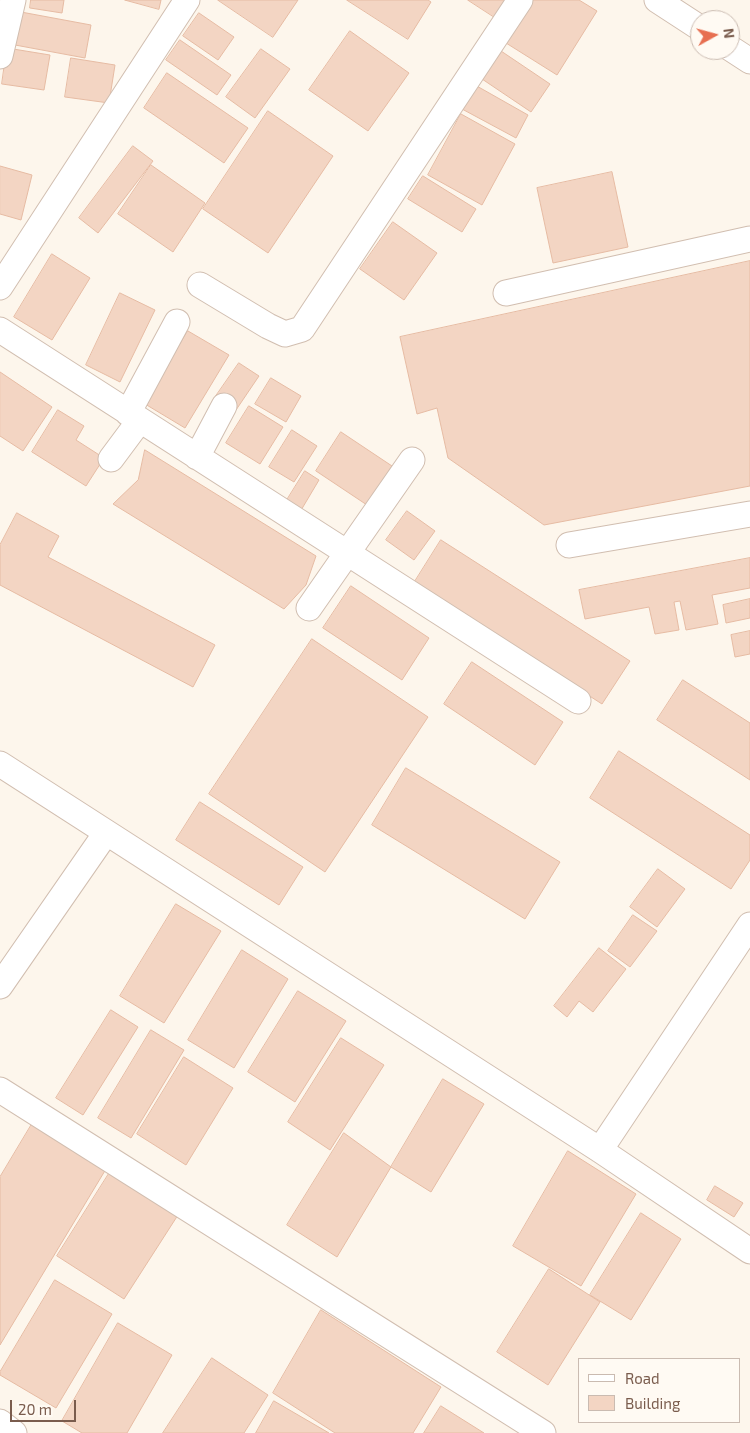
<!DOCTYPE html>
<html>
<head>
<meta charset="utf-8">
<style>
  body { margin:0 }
  #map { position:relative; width:750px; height:1433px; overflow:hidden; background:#fdf6ec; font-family:"Exo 2",sans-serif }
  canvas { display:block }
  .legend { position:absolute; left:578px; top:1358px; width:162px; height:65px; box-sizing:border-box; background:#fffaf3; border:1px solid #cabbb1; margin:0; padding:6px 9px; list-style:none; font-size:15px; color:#7a5c4d }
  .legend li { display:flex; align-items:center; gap:10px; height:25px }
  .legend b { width:25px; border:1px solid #cabbb1 }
  .north { position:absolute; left:690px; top:10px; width:50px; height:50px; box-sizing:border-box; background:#fffaf3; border:1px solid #cabbb1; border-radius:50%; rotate:83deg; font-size:14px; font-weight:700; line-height:20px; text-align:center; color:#7a5c4d }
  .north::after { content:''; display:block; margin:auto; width:18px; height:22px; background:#e76f51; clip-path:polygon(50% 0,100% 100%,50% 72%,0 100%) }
  .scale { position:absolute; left:10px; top:1400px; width:66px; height:22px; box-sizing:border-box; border:2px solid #7a5c4d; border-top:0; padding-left:6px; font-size:15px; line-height:18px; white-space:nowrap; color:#7a5c4d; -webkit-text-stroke:4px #fffaf3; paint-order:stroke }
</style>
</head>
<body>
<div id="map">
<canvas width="750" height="1433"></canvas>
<ul class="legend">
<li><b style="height:6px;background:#fff"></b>Road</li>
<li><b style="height:14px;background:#f3d5c3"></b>Building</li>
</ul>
<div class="north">N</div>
<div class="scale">20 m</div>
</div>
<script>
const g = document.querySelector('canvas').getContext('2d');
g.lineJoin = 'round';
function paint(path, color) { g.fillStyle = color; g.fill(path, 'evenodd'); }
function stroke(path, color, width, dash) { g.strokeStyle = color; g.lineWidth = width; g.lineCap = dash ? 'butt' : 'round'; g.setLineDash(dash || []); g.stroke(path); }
const building = new Path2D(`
  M 31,0 L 64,0 L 62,13 L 30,8 Z
  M 125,0 L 161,0 L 159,9 Z
  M 218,0 L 298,0 L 273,37 Z
  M 347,0 L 428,0 L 431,2 L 408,39 Z
  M 468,0 L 507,0 L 496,18 Z
  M 533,0 L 579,0 L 597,11 L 557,75 L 506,43 Z
  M 21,12 L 91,25 L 85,58 L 15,45 Z
  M 199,13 L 234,37 L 218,60 L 183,36 Z
  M 350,31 L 409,73 L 368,131 L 309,90 Z
  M 180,40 L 231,75 L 217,95 L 166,60 Z
  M 7,48 L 50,55 L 44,90 L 2,84 Z
  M 261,49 L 290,69 L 255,118 L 226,97 Z
  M 501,51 L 550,84 L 531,112 L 482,79 Z
  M 71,58 L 115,65 L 109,103 L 65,97 Z
  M 167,73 L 248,128 L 224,163 L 144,108 Z
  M 475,85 L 528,115 L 516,138 L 462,109 Z
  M 268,111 L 333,156 L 268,253 L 203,209 Z
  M 461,114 L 515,144 L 482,205 L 428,175 Z
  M 133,146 L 153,161 L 98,233 L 79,218 Z
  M 151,165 L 205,203 L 173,252 L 118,214 Z
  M 0,166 L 32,175 L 21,220 L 0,214 Z
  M 612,172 L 628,247 L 553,263 L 537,188 Z
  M 423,176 L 476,209 L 462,232 L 408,199 Z
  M 393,222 L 437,253 L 404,300 L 360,269 Z
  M 52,254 L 90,278 L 52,340 L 14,317 Z
  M 750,261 L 750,486 L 544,525 L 448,458 L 437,408 L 417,414 L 400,337 Z
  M 120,293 L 155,310 L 120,382 L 86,365 Z
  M 188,331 L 229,355 L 185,428 L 145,404 Z
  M 239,363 L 259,376 L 236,410 L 216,396 Z
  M 0,372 L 52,407 L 23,451 L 0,436 Z
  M 271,378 L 301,396 L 286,422 L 255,404 Z
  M 249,406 L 283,427 L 260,464 L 226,443 Z
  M 58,410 L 84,426 L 76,440 L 104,458 L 86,486 L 32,452 Z
  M 292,430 L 317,446 L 294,482 L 269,467 Z
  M 341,432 L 392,466 L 367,505 L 316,471 Z
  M 145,450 L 316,556 L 306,585 L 284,609 L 113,504 L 138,480 Z
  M 305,471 L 319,480 L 297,517 L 282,508 Z
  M 407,511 L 435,531 L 414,560 L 386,540 Z
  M 17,513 L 59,536 L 48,557 L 215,645 L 193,687 L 0,585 L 0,545 Z
  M 441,540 L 630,661 L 602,704 L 414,583 Z
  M 750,558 L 750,588 L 712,595 L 718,624 L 686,630 L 680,601 L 674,602 L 679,630 L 655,634 L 649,607 L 585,619 L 579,590 Z
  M 351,586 L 429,638 L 402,680 L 323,628 Z
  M 750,599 L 750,618 L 726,623 L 723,605 Z
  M 750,631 L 750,654 L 735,657 L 731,635 Z
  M 312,639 L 428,717 L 325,872 L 209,794 Z
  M 472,662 L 563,722 L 535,765 L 444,704 Z
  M 683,680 L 750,723 L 750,780 L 657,720 Z
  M 619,751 L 750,835 L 750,860 L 731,889 L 590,798 Z
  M 406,768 L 560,862 L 525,919 L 372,825 Z
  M 200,802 L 303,867 L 279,905 L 176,840 Z
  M 658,869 L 685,889 L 657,927 L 630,907 Z
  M 176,904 L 221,931 L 164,1023 L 120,996 Z
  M 633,915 L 657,931 L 630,967 L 608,951 Z
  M 599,948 L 626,969 L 593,1012 L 579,1001 L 567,1017 L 554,1006 Z
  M 242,950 L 288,979 L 234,1068 L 188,1040 Z
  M 298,991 L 346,1021 L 295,1102 L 248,1072 Z
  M 111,1010 L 138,1027 L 83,1115 L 56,1098 Z
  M 151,1030 L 184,1050 L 131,1138 L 98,1118 Z
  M 341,1038 L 384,1065 L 330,1150 L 288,1122 Z
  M 184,1057 L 233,1088 L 186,1165 L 137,1134 Z
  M 443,1079 L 484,1104 L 431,1192 L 391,1167 Z
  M 32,1124 L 106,1169 L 0,1345 L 0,1177 Z
  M 344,1133 L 391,1167 L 337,1257 L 287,1225 Z
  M 568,1151 L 636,1194 L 581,1286 L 513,1246 Z
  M 110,1172 L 178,1215 L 124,1299 L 57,1256 Z
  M 715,1186 L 743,1203 L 734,1217 L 707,1200 Z
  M 641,1213 L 681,1239 L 631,1320 L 590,1295 Z
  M 549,1269 L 600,1302 L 548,1385 L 497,1352 Z
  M 55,1280 L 112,1314 L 56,1408 L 0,1375 L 0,1372 Z
  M 321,1310 L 441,1387 L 413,1433 L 335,1433 L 273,1393 Z
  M 118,1323 L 172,1355 L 127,1433 L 82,1433 L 62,1421 Z
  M 212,1358 L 268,1395 L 244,1433 L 163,1433 Z
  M 274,1401 L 329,1433 L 256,1433 Z
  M 441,1406 L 484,1433 L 424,1433 Z`);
const minor = new Path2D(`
  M 657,0 L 700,28
  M 730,48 L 750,61
  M 0,56 L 13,0
  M 200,285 L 268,326 L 285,334 L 302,329 L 520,0
  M 0,287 L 187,0
  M 506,293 L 750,239
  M 0,330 L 578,701
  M 128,413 L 177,322
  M 197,457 L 224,406
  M 111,459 L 140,420
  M 569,545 L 750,514
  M 309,608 L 412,460
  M 0,764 L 600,1150 L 750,1251
  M 0,986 L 106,833
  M 0,1090 L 543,1433
  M 600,1150 L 750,925
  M 0,1422 L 14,1433`);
paint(building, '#f3d5c3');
stroke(building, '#e6bba3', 1);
stroke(minor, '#d1beb0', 27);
stroke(minor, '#fff', 25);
</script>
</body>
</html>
